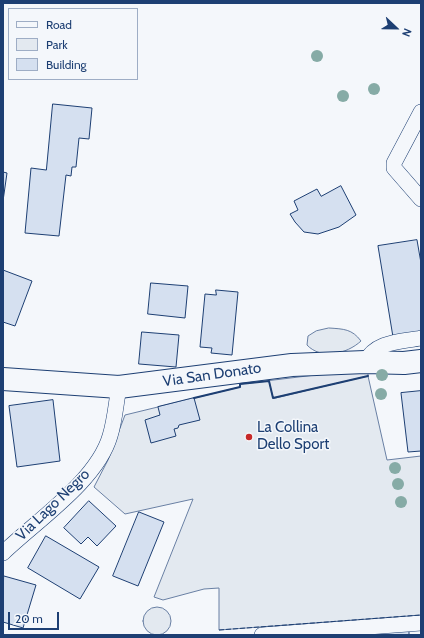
<!DOCTYPE html>
<html>
<head>
<meta charset="utf-8">
<style>
  body { margin:0 }
  #map { position:relative; width:424px; height:638px; overflow:hidden; background:#f4f7fb; font-family:Cabin,sans-serif }
  canvas { display:block }
  .frame { position:absolute; inset:0; border:4px solid #1d3f73; pointer-events:none }
  .legend { position:absolute; left:8px; top:8px; width:130px; height:72px; box-sizing:border-box; background:#f4f7fb; border:1px solid #9eadc5; margin:0; padding:5px 7px; list-style:none; font-size:12px; color:#1d3f73 }
  .legend li { display:flex; align-items:center; gap:8px; height:20px }
  .legend b { width:20px; border:1px solid #9eadc5 }
  .north { position:absolute; left:376px; top:8px; width:40px; height:40px; -webkit-text-stroke:3px #f4f7fb; paint-order:stroke; rotate:112deg; font-size:11px; font-weight:700; line-height:16px; text-align:center; color:#1d3f73 }
  .north::after { content:''; display:block; margin:auto; width:14px; height:18px; background:#1d3f73; clip-path:polygon(50% 0,100% 100%,50% 72%,0 100%) }
  .scale { position:absolute; left:8px; top:612px; width:51px; height:18px; box-sizing:border-box; border:2px solid #1d3f73; border-top:0; padding-left:5px; font-size:12px; line-height:14px; white-space:nowrap; color:#1d3f73; -webkit-text-stroke:3px #f4f7fb; paint-order:stroke }
</style>
</head>
<body>
<div id="map">
<canvas width="424" height="638"></canvas>
<div class="frame"></div>
<ul class="legend">
<li><b style="height:5px;background:#f4f7fb"></b>Road</li>
<li><b style="height:11px;background:#e3e9f0"></b>Park</li>
<li><b style="height:11px;background:#d5e0f0"></b>Building</li>
</ul>
<div class="north">N</div>
<div class="scale">20 m</div>
</div>
<script>
const g = document.querySelector('canvas').getContext('2d');
g.lineJoin = 'round';
function paint(path, color) { g.fillStyle = color; g.fill(path, 'evenodd'); }
function stroke(path, color, width, dash) { g.strokeStyle = color; g.lineWidth = width; g.lineCap = dash ? 'butt' : 'round'; g.setLineDash(dash || []); g.stroke(path); }
function write(font, color, halo, rows, align = 'center') {
  g.font = font + ' Cabin,sans-serif'; g.lineWidth = 3; g.setLineDash([]); g.textBaseline = 'middle'; g.strokeStyle = halo; g.fillStyle = color; for (const [text, x, y, turn = 0] of rows) {
    g.save(); g.translate(x, y); g.rotate((+turn || 0) * Math.PI / 180); g.textAlign = isNaN(turn) ? turn : align; if (halo) g.strokeText(text, 0, 0); g.fillText(text, 0, 0); g.restore();
  }
}
const green = new Path2D(`
  M 329,328 C 344,329 352,329 361,341 C 347,354 321,360 307,345 L 308,336 L 316,331 Z
  M 368,376 L 387,460 L 421,456 L 421,615 L 219,630 L 219,588 L 204,589 L 163,600 L 154,597 L 193,499 L 125,514 L 94,487 L 108,460 L 125,415 L 240,387 L 240,384 L 269,381 L 274,398 Z
  M143 621a14 14 0 1 1 28 0a14 14 0 1 1-28 0Z`);
const parking = new Path2D(`
  M 368,369 L 368,376 L 273,398 L 269,381 Z`);
const building = new Path2D(`
  M 53,104 L 92,108 L 89,139 L 79,138 L 76,167 L 72,167 L 71,176 L 66,175 L 59,236 L 25,233 L 31,168 L 46,170 Z
  M 3,172 L 7,173 L 3,201 Z
  M 341,186 L 356,215 L 339,227 L 318,234 L 304,232 L 295,222 L 290,214 L 298,210 L 294,201 L 317,189 L 321,196 Z
  M 417,240 L 421,263 L 421,332 L 393,337 L 378,246 Z
  M 3,270 L 32,281 L 15,326 L 3,322 Z
  M 151,283 L 188,286 L 185,318 L 148,314 Z
  M 216,290 L 238,292 L 232,355 L 211,353 L 212,348 L 200,347 L 205,294 L 216,295 Z
  M 142,332 L 179,335 L 176,367 L 139,364 Z
  M 421,391 L 421,451 L 408,452 L 401,393 Z
  M 194,398 L 200,420 L 179,425 L 178,428 L 174,429 L 176,436 L 151,443 L 145,420 L 160,415 L 158,407 Z
  M 53,400 L 60,461 L 17,467 L 9,406 Z
  M 89,501 L 116,526 L 97,546 L 88,537 L 81,544 L 64,528 Z
  M 139,512 L 164,522 L 138,586 L 113,576 Z
  M 46,536 L 99,567 L 80,599 L 28,568 Z
  M 4,576 L 36,585 L 23,628 L 3,622 Z
  M 409,630 L 409,635 L 377,635 L 377,633 Z`);
const street = new Path2D(`
  M 421,112 L 394,163 L 394,168 L 421,199
  M 365,362 C 376,341 400,342 421,338
  M 3,553 C 36,521 97,481 110,436 C 115,420 116,403 119,387
  M 262,635 L 421,623`);
const secondary = new Path2D(`
  M 3,379 L 119,387 L 292,365 L 365,362 L 404,363 L 421,361`);
const fence = new Path2D(`
  M 219,630 L 421,615`);
const wall = new Path2D(`
  M 194,398 L 240,387 L 240,384 L 269,381 L 273,398 L 368,376`);
const trees = [
  [317,56],
  [374,89],
  [343,96],
  [382,375],
  [381,394],
  [395,468],
  [398,484],
  [401,502]
];
const markers = [
  [249,437,4,"#c62828"]
];
const streetNames = [
  ["Via San Donato",212,375,-8],
  ["Via Lago Negro",53,505,-44]
];
const poiNames = [
  ["La Collina",257,428],
  ["Dello Sport",257,445]
];
paint(green, '#e3e9f0');
stroke(green, '#687fa3', 1);
paint(parking, '#e3e8f0');
stroke(parking, '#687fa3', 1);
paint(building, '#d5e0f0');
stroke(building, '#1d3f73', 1);
stroke(street, '#1d3f73', 16);
stroke(secondary, '#1d3f73', 24);
stroke(street, '#f4f7fb', 15);
stroke(secondary, '#f4f7fb', 22);
stroke(fence, '#1d3f73', 1, [5, 2]);
stroke(wall, '#1d3f73', 2);
g.fillStyle = '#86aba6';
for (const [x, y] of trees) { g.beginPath(); g.arc(x, y, 6, 0, 2 * Math.PI); g.fill(); }
for (const [x, y, r, color] of markers) { const dot = new Path2D(); dot.arc(x, y, r, 0, 2 * Math.PI); g.fillStyle = color; g.fill(dot); stroke(dot, '#f4f7fb', 1.5); }
write('15px', '#1d3f73', '#f4f7fb', streetNames);
write('15px', '#1d3f73', '#f4f7fb', poiNames, 'left');
</script>
</body>
</html>
